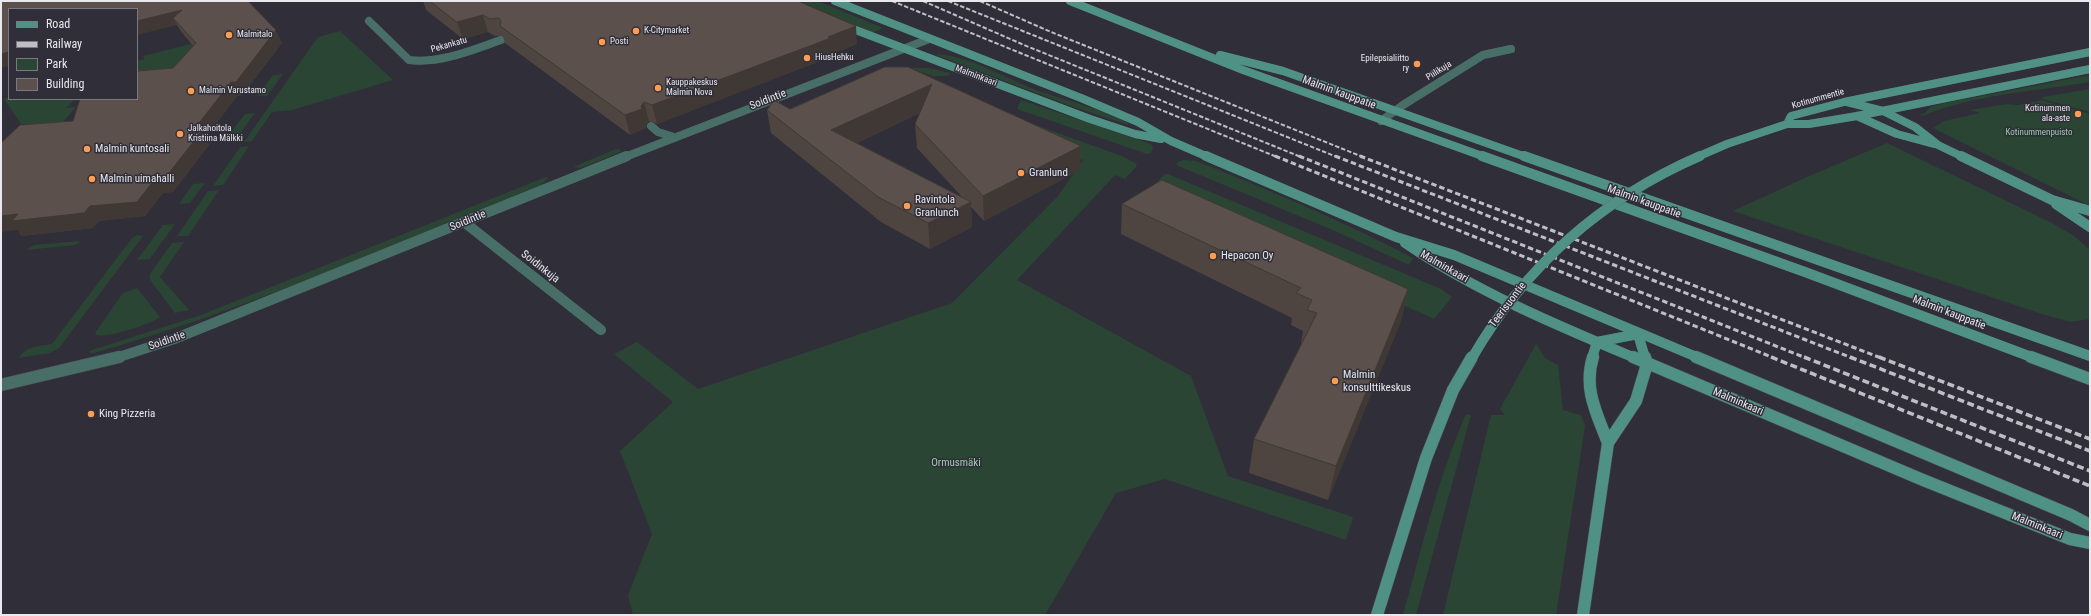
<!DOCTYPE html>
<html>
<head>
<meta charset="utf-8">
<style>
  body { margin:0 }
  #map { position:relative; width:2091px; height:616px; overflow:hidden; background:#302e38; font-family:"Roboto Condensed",sans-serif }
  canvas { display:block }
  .frame { position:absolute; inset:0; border:2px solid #e9e8ee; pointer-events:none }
  .legend { position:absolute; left:8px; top:8px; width:130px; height:92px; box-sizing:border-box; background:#302e38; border:1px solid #7a7881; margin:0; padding:5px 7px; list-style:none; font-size:12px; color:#e9e8ee }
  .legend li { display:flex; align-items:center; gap:8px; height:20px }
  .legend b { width:20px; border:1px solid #7a7881 }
</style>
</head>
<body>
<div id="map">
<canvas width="2091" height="616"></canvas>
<div class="frame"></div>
<ul class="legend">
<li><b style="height:5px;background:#4f9185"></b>Road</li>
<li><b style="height:5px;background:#bfbec5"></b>Railway</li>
<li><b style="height:11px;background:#2b4534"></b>Park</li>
<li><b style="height:11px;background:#5b504b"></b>Building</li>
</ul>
</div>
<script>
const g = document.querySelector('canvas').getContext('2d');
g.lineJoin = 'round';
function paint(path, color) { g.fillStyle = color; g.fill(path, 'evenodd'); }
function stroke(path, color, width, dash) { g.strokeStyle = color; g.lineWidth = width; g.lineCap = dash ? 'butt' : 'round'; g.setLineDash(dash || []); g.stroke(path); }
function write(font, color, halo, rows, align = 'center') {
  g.font = font + ' "Roboto Condensed",sans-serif'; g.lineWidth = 3; g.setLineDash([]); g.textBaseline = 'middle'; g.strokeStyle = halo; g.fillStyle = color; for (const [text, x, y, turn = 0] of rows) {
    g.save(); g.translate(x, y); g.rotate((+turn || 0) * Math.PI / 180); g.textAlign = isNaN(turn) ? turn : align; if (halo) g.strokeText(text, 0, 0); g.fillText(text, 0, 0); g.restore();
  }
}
const green = new Path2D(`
  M 800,1 L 818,1 L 883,28 L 872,33 Z
  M 340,31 L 393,80 L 292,110 L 272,112 L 252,141 L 244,142 L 318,37 Z
  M 191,44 L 203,60 L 201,63 L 137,78 L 137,61 L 145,59 L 143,56 Z
  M 938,54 C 973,57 1006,79 1039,91 C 1069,101 1100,109 1128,123 L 1128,125 L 1068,105 L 936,55 Z
  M 910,68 L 929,68 L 950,73 L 948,76 L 932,76 Z
  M 283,74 L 267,96 L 257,96 L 273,75 Z
  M 2090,75 L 2090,82 C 2035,91 1973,95 1922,116 L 1920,114 L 1924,114 L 1930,107 L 1945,103 Z
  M 910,80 L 1122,156 L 1137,164 L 1136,167 L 1125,179 L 1115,175 L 1017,280 L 1191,376 L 1228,476 L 1353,517 L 1346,540 L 1165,479 L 1116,493 L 1045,615 L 633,615 L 628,595 L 652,534 L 620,451 L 673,402 L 614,354 L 637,342 L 698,389 L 952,303 L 1058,196 L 1083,160 Z
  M 2090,89 L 2090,112 L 2042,99 L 2043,97 Z
  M 9,97 L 9,99 L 75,99 L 66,108 L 76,107 L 63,122 L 27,125 L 21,124 L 4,99 Z
  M 1021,100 L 1151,144 L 1153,147 L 1151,153 L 1147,154 L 1017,109 Z
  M 2042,100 L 2090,114 L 2090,206 L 1933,128 L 1944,121 L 1980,113 L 1970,110 L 2007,104 L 2018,105 Z
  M 255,113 L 236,139 L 225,140 L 245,114 Z
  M 1887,143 L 2052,223 L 2074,236 L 2090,250 L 2090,319 L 2071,322 L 2042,314 L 1733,211 L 1807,177 Z
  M 249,146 L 223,185 L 213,186 L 240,147 Z
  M 616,149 L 621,150 L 620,152 L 581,168 L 573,167 Z
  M 1183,160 L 1196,161 C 1270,190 1342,221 1413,258 L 1409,265 L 1335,231 L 1176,165 L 1178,162 Z
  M 1165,174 L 1168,174 L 1441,289 L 1452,297 L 1434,319 L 1149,190 Z
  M 546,177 L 548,178 L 541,185 C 394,244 247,310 94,353 L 90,353 L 89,351 L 201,315 Z
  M 205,183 L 190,203 L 179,204 L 193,184 Z
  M 219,190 L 188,236 L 177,236 L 208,191 Z
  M 175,224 L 150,259 L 137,260 L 163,225 Z
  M 137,235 L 143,236 L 59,348 L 50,353 L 19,358 C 26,346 40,346 52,344 L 132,238 Z
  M 81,241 L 75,245 L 26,250 L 34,245 Z
  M 184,242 L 160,277 L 189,310 L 175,313 L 150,280 L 150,274 L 172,243 Z
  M 137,288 L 160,317 C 152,324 105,339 96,335 L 95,333 L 123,293 Z
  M 1536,344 L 1545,358 L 1558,365 L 1563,410 L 1581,415 L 1585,426 L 1556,615 L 1443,615 L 1491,415 L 1505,415 L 1500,409 Z
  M 1466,414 L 1471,415 L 1416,615 L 1403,615 C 1422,547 1438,478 1466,414 Z`);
const minorFar2 = new Path2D(`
  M 369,21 L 409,60 C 440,64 472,50 501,40
  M 1381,121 L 1403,105 L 1483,55 L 1511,49
  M 651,126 L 658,132 L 674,137
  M 625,157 L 929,39`);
const minorFar1 = new Path2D(`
  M 464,222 L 601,330
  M 116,358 L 174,339 L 627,156`);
const minor = new Path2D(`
  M 1,385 L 119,357`);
const secondaryFar2 = new Path2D(`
  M 835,1 L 1081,98 L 1138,122 L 1171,141 L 1208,157
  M 1070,1 L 1243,70 L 1485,157
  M 845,26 L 1090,119 L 1135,134 L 1161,139
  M 2090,52 L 1844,102 L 1791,116 L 1787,124 L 1809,124 L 1857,116 L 2090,69
  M 1220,55 L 1283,71 L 1526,157
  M 1847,102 L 1883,111 L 1915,127 L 1938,145 L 1963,157
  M 1857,116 L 1897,134 L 1934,144`);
const secondaryFar1 = new Path2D(`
  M 1206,156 L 1396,237 L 1454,255 L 1699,358
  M 1482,156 L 1805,272 L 2034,358
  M 1524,156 L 2090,356
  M 1961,156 L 2052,200 L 2090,211
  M 2056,204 L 2090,227
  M 1405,243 C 1475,291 1556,325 1635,358
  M 1638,334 L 1645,358
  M 1597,342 L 1638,334
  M 1592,358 L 1597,342`);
const secondary = new Path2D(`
  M 1593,357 C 1583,389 1597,414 1608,443
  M 1633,357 L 1923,480 L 2070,539 L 2090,543
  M 1696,357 L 2071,515 L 2090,525
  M 2031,357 L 2090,379
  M 1377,615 L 1426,458 L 1453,390
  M 1583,615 L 1608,443 L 1636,401 L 1647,364 L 1645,357`);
const railFar2 = new Path2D(`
  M 892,1 L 1277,157
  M 923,1 L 1024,45 L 1301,157
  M 948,1 L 1337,157
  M 980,1 L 1051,32 L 1363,157`);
const railFar1 = new Path2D(`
  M 1275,156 L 1774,358
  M 1299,156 L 1806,358
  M 1335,156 L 1852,358
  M 1360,156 L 1881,358`);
const rail = new Path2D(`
  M 1771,357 L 2090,486
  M 1804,357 L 2090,471
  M 1850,357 L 2090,451
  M 1879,357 L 2090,439`);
const secondaryBridgeFar2 = new Path2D(`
  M 1697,157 L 1727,144 L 1787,124`);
const secondaryBridgeFar1 = new Path2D(`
  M 1472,358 C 1526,265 1601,199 1700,156`);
const secondaryBridge = new Path2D(`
  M 1453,390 L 1472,357`);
const wall = new Path2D(`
  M 1,1 L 248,1 L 282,43 L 242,95 L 237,96 L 206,137 L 209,145 L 173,192 L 163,193 L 145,216 L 99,221 L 93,228 L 21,236 L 18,230 L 73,121 L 173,68 L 193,46 L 180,30 L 177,25 Z
  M 423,1 L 798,1 L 857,44 L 832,54 L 833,56 L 657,124 L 649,121 L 646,125 L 646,128 L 630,135 L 505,43 L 503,36 L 495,36 L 488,32 L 463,39 L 426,10 Z
  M 885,67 L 1081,146 L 1080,170 L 984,221 L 971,207 L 972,227 L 930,249 L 881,222 L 771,133 L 767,110 L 790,109 ZM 920,113 L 915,124 L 917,148 L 962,197 L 857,143 Z
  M 1122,204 L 1408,289 L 1401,321 L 1328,500 L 1249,473 L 1254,439 L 1302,343 L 1301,343 L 1303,331 L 1291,325 L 1292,318 L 1121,234 Z`);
const shadedWall = new Path2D(`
  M 182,10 L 173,18 L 177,25 L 137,35 L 137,21 Z
  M 483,15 L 488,32 L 463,39 L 457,22 Z
  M 856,26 L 857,44 L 832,54 L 833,56 L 657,124 L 652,105 Z
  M 276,30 L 282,43 L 242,95 L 237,96 L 206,137 L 209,145 L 173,192 L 163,193 L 145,216 L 99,221 L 93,228 L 21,236 L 18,230 L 1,232 L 1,216 L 90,206 L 192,132 L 231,82 Z
  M 9,52 L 9,66 L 1,68 L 1,54 Z
  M 932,84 L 934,106 L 834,154 L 831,130 Z
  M 644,102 L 649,121 L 646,125 L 646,128 L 630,135 L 625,115 Z
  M 1081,146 L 1080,170 L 984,221 L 983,196 Z
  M 971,202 L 972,227 L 930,249 L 928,223 Z
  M 1408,289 L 1401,321 L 1328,500 L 1336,466 Z`);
const building = new Path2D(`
  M 1,1 L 248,1 L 276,30 L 236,82 L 231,82 L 192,132 L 202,131 L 165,178 L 155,179 L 137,202 L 90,206 L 84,213 L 12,221 L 18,214 L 1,216 L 1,143 L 20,125 L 73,121 L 80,99 L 137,99 L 137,71 L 173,68 L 196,43 L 173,18 L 182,10 L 137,21 L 137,9 L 9,9 L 9,52 L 1,54 Z
  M 430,1 L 798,1 L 856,26 L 828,37 L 831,38 L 652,105 L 644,102 L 641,106 L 642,109 L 625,115 L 500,26 L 501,21 L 499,18 L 490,19 L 483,15 L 457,22 Z
  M 885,67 L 908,67 L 1081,146 L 983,196 L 915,124 L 932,84 L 831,130 L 971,202 L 928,223 L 878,197 L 767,110 L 774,100 L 790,109 Z
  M 1162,180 L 1408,289 L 1336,466 L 1254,439 L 1317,313 L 1307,310 L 1312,300 L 1296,293 L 1301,288 L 1122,204 Z`);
const markers = [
  [636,31,4,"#fc9d53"],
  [229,35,4,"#fc9d53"],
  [602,42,4,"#fc9d53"],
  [807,58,4,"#fc9d53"],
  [1417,64,4,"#fc9d53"],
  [658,88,4,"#fc9d53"],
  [191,91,4,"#fc9d53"],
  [2078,114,4,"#fc9d53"],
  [180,134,4,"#fc9d53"],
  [87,149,4,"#fc9d53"],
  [1021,173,4,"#fc9d53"],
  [92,179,4,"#fc9d53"],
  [907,206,4,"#fc9d53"],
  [1213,256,4,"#fc9d53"],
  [1335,381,4,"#fc9d53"],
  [91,414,4,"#fc9d53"]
];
const farPoinames = [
  ["K-Citymarket",644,31],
  ["Malmitalo",237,35],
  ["Posti",610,42],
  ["HiusHehku",815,58],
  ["Epilepsialiitto",1409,59,"right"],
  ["ry",1409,69,"right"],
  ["Kauppakeskus",666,83],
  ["Malmin Nova",666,93],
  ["Malmin Varustamo",199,91],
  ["Kotinummen",2070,109,"right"],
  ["ala-aste",2070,119,"right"],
  ["Jalkahoitola",188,129],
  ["Kristiina Mälkki",188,139]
];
const farStreetnames = [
  ["Pekankatu",449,45,-16],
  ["Piilikuja",1439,71,-32],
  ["Malminkaari",976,76,21],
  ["Kotinummentie",1818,99,-16]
];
const farParknames = [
  ["Kotinummenpuisto",2039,133]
];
const streetNames = [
  ["Malmin kauppatie",1339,93,20],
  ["Soidintie",768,100,-21],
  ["Malmin kauppatie",1644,202,20],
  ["Soidintie",468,221,-22],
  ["Soidinkuja",540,267,38],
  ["Malminkaari",1444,267,30],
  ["Teerisuontie",1508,305,-53],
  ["Malmin kauppatie",1949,313,21],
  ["Soidintie",167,341,-19],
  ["Malminkaari",1738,402,23],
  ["Malminkaari",2037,526,22]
];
const poiNames = [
  ["Malmin kuntosali",95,149],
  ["Granlund",1029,173],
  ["Malmin uimahalli",100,179],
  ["Ravintola",915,200],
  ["Granlunch",915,213],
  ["Hepacon Oy",1221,256],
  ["Malmin",1343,375],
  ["konsulttikeskus",1343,388],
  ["King Pizzeria",99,414]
];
const parkNames = [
  ["Ormusmäki",956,463]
];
paint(green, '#2b4534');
stroke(minorFar2, '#4e4c55', 8);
stroke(minorFar1, '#4e4c55', 10);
stroke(minor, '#4e4c55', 13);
stroke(secondaryFar2, '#4e4c55', 8);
stroke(secondaryFar1, '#4e4c55', 10);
stroke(secondary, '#4e4c55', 13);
stroke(minorFar2, '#476e67', 8);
stroke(minorFar1, '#476e67', 10);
stroke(minor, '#476e67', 12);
stroke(secondaryFar2, '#4f9185', 8);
stroke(secondaryFar1, '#4f9185', 10);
stroke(secondary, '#4f9185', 12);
stroke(railFar2, '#bfbec5', 2, [4.5, 2]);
stroke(railFar1, '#bfbec5', 3, [5.5, 3]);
stroke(rail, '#bfbec5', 3.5, [7, 3.5]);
stroke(secondaryBridgeFar2, '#4e4c55', 8, []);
stroke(secondaryBridgeFar1, '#4e4c55', 10, []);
stroke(secondaryBridge, '#4e4c55', 13, []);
stroke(secondaryBridgeFar2, '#4f9185', 8);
stroke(secondaryBridgeFar1, '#4f9185', 10);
stroke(secondaryBridge, '#4f9185', 12);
paint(wall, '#4e4540');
paint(shadedWall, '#403834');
paint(building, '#5b504b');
stroke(building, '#403834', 1);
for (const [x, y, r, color] of markers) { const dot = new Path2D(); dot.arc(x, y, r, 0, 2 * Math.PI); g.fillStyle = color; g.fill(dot); stroke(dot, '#302e38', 1.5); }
write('9px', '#e9e8ee', '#302e38', farPoinames, 'left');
write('9px', '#e9e8ee', '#302e38', farStreetnames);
write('9px', '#9acdaa', '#302e38', farParknames);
write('11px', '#e9e8ee', '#302e38', streetNames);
write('11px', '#e9e8ee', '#302e38', poiNames, 'left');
write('11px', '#9acdaa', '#302e38', parkNames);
</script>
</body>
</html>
